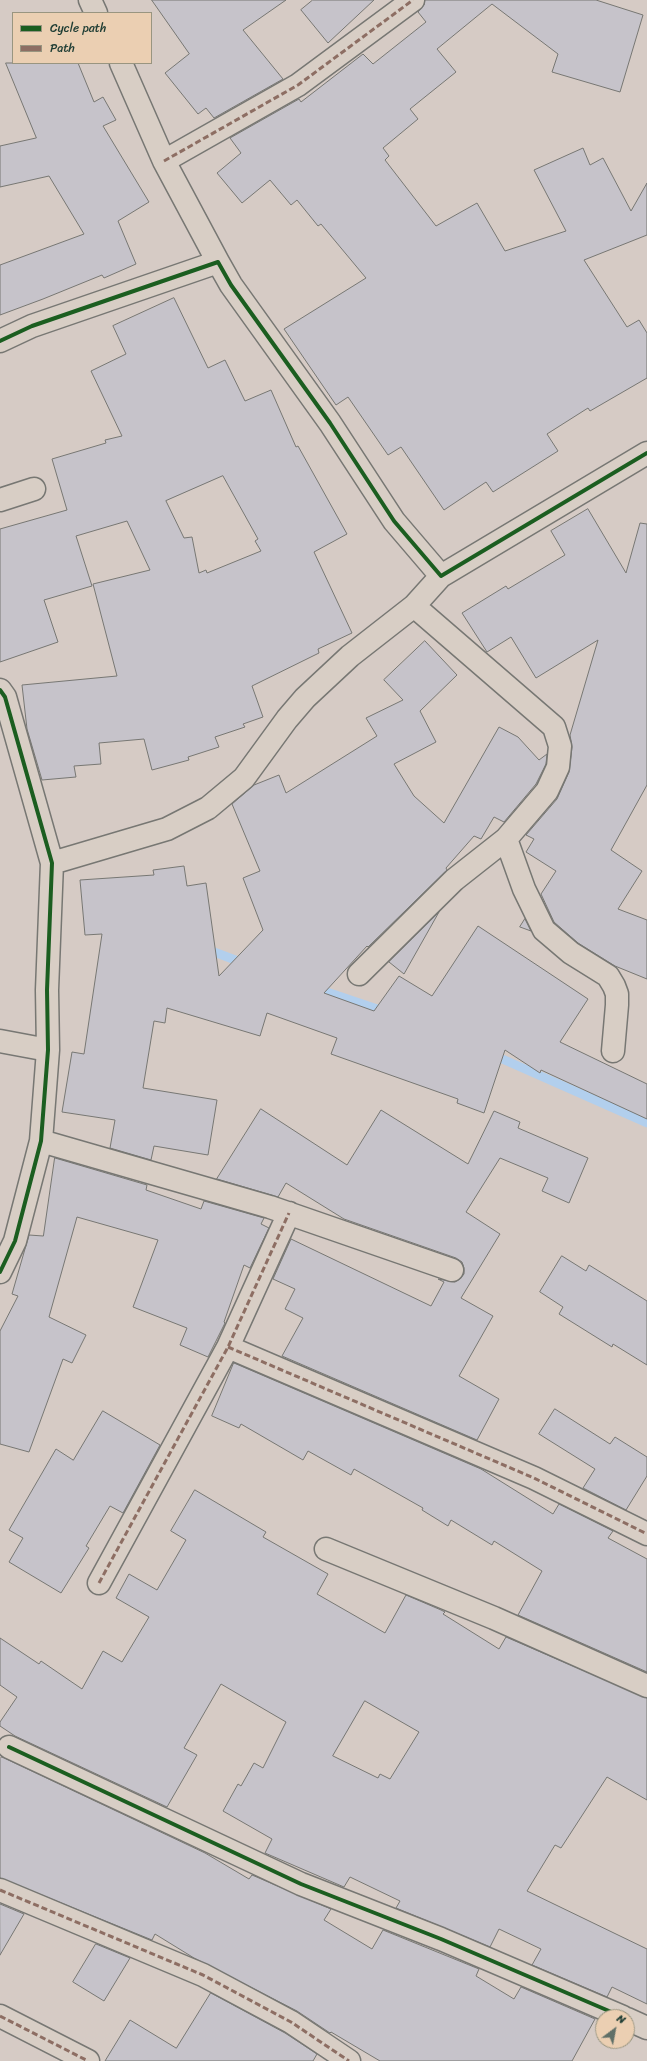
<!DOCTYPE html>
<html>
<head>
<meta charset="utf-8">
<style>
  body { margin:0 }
  #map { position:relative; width:647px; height:2061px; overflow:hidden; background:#d6cbc5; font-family:Sriracha,sans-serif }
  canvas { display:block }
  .legend { position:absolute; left:12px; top:12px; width:140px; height:52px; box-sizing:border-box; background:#ebcfb2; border:1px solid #999580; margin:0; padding:5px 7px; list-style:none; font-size:12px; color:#1f3d34 }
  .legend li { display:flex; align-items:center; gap:8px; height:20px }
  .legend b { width:20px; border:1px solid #999580 }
  .north { position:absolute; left:595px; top:2009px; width:40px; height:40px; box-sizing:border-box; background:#ebcfb2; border:1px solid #999580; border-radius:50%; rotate:32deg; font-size:11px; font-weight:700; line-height:16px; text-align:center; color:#1f3d34 }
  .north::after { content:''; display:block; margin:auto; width:14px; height:18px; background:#5f6f67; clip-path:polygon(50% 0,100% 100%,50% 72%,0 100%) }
</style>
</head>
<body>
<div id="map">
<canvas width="647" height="2061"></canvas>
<ul class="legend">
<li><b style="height:5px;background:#1b5e20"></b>Cycle path</li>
<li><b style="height:5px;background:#8d6e63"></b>Path</li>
</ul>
<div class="north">N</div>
</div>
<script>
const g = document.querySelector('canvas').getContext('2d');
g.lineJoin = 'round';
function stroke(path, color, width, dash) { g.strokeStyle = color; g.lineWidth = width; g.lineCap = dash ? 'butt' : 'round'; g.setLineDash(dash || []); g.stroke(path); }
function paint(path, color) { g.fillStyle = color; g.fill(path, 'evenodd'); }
const stream = new Path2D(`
  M 206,949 L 246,964
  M 315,988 L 386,1012
  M 491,1054 L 647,1123`);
const building = new Path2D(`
  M 152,0 L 286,0 L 243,30 L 283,79 L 214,118 L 206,108 L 198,114 L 165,73 L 189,54 Z
  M 313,0 L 374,0 L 328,43 L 301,10 Z
  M 425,0 L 596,0 L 643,15 L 620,92 L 552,72 L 558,54 L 492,4 L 437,49 L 456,72 L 410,109 L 418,119 L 383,148 L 389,156 L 385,160 L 436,226 L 477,203 L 505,251 L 566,231 L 534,170 L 583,148 L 590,165 L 603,158 L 631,211 L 647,183 L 647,235 L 584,260 L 627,327 L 639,320 L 647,333 L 647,378 L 590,411 L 588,408 L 547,434 L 558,451 L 493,492 L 486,482 L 444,510 L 401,447 L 388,455 L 348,397 L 336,405 L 284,329 L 366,278 L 321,224 L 318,226 L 297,200 L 291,205 L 270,180 L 242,203 L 217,173 L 241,153 L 230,138 L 299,99 L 301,102 L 363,54 L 373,64 L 426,22 L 418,12 L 424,5 Z
  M 6,63 L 78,63 L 94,102 L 103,97 L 116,120 L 103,126 L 149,202 L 118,221 L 136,264 L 104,278 L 102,275 L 43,299 L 0,315 L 0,265 L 84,234 L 49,176 L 0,187 L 0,146 L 36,138 Z
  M 174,298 L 208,368 L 225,360 L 245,401 L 271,390 L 296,447 L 298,446 L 347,534 L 314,552 L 352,633 L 318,649 L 319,653 L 252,686 L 263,717 L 243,724 L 245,727 L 215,737 L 219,747 L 188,757 L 189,760 L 152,770 L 144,739 L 99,743 L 101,764 L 74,766 L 76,777 L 42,780 L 27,729 L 22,685 L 117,676 L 93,584 L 150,570 L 127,521 L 76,536 L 92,586 L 44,600 L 58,642 L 0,662 L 0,529 L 67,510 L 52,459 L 106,443 L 105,440 L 122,436 L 91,371 L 126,354 L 113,326 ZM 223,476 L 258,539 L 255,541 L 261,551 L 207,573 L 206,570 L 199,573 L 192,537 L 184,538 L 166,501 Z
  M 588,509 L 626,573 L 640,523 L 647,524 L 647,785 L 611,850 L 642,871 L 618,909 L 647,920 L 647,979 L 615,966 L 578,943 L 554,922 L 541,894 L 556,871 L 526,852 L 534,839 L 526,835 L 557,799 L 569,772 L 572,747 L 570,735 L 598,640 L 536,678 L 511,637 L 487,652 L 462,613 L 506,586 L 508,589 L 565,555 L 551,531 Z
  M 425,641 L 457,675 L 420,711 L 436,742 L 394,764 L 414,796 L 444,823 L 499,727 L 518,737 L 539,760 L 547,754 L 546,764 L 536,784 L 504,822 L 494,817 L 481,839 L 474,836 L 446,868 L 447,870 L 368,947 L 367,946 L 324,993 L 374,1011 L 399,976 L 432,996 L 478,926 L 588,999 L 560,1042 L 647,1084 L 647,1119 L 541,1070 L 540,1073 L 505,1050 L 484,1113 L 457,1103 L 458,1099 L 331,1054 L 337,1038 L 267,1013 L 260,1036 L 167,1008 L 165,1023 L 154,1021 L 143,1088 L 217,1100 L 208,1155 L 154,1146 L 151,1160 L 110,1148 L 115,1120 L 62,1112 L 72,1052 L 84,1054 L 102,934 L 85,935 L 80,880 L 154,875 L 153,870 L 184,866 L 187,886 L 206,883 L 219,976 L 263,930 L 243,878 L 260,871 L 232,804 L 254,785 L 279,775 L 286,793 L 377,736 L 366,718 L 403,700 L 384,680 Z
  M 439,912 L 404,974 L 389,962 Z
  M 525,919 L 531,931 L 520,927 Z
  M 261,1109 L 347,1165 L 381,1110 L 468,1164 L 494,1111 L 520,1122 L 518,1128 L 588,1158 L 569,1203 L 542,1191 L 548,1178 L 500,1158 L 466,1212 L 500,1234 L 461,1298 L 493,1316 L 459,1376 L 499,1399 L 477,1440 L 282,1356 L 303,1318 L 285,1309 L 295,1289 L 273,1279 L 291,1239 L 431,1306 L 444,1282 L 438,1279 L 455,1282 L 460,1279 L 464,1274 L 464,1268 L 462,1262 L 456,1258 L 344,1219 L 286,1183 L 278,1197 L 217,1179 Z
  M 55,1158 L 147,1185 L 146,1190 L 201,1209 L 204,1201 L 264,1218 L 261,1224 L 269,1228 L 250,1268 L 244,1265 L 224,1322 L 225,1323 L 208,1357 L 180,1345 L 187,1328 L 133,1307 L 158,1240 L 77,1217 L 49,1317 L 86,1335 L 72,1363 L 63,1359 L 29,1452 L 0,1444 L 0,1331 L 18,1296 L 12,1294 L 29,1235 L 43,1236 Z
  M 562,1256 L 586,1271 L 589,1265 L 647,1301 L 647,1365 L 613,1344 L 612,1347 L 559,1314 L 563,1307 L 540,1292 Z
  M 234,1363 L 481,1469 L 553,1514 L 559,1504 L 613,1531 L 608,1538 L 647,1559 L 647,1672 L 518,1615 L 542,1571 L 494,1541 L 492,1545 L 451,1520 L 448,1526 L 422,1510 L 423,1508 L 354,1469 L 351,1475 L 308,1451 L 303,1460 L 241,1424 L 239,1428 L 212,1416 Z
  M 555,1409 L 610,1444 L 615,1437 L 647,1457 L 647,1476 L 626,1510 L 583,1488 L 595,1469 L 539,1434 Z
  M 103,1411 L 160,1445 L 123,1513 L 110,1506 L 86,1546 L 89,1548 L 61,1593 L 9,1562 L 23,1538 L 9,1530 L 56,1449 L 73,1460 Z
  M 195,1490 L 266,1532 L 263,1537 L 328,1574 L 317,1594 L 385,1633 L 406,1595 L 441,1610 L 445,1612 L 443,1614 L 499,1649 L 506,1637 L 647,1698 L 647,1800 L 607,1777 L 561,1848 L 555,1845 L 527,1891 L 647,1949 L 647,2004 L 612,1987 L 607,1997 L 532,1965 L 541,1949 L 499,1929 L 490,1947 L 396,1908 L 400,1901 L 350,1877 L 344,1887 L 265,1853 L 272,1839 L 223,1811 L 238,1784 L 241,1786 L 254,1763 L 263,1768 L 286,1722 L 221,1684 L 184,1748 L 197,1755 L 167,1807 L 15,1736 L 0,1726 L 0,1722 L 17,1697 L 0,1685 L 0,1638 L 39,1664 L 41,1661 L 82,1689 L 103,1651 L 122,1662 L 149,1617 L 116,1598 L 129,1574 L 157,1590 L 186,1540 L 171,1531 ZM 365,1701 L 419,1732 L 390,1779 L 380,1774 L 378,1778 L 333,1756 Z
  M 2,1757 L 205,1853 L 249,1879 L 252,1875 L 331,1909 L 324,1920 L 372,1949 L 383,1930 L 479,1969 L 476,1976 L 514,1999 L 521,1987 L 595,2019 L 572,2061 L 380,2061 L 331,2032 L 330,2033 L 297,2011 L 194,1958 L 155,1934 L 152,1940 L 0,1878 L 0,1759 Z
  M 0,1904 L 24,1914 L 0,1955 Z
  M 96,1944 L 130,1958 L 104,2001 L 73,1982 Z
  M 211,1993 L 285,2033 L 317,2054 L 313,2061 L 105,2061 L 130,2020 L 176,2048 Z`);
const minor = new Path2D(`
  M 90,0 L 96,13
  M 121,63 L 164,161 L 218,262
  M 164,161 L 298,85 L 413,0
  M 0,341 L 32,326 L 218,262 L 231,285 L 330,423 L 394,521 L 441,576 L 647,453
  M 0,500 L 34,489
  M 0,690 L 5,697 L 52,863 L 47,990 L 48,1050 L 41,1141 L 15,1241 L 0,1272
  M 506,839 L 524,889 L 544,930 L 571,953 L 608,976 L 614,986 L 617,994 L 617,1005 L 613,1051
  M 52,863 L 167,829 L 208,808 L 244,778 L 287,719 L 305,698 L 350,656 L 414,606 L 441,576
  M 359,974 L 454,880 L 506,839 L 547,791 L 558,767 L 560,746 L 554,727 L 414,606
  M 0,1041 L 48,1050
  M 41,1141 L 270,1207 L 452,1270
  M 228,1347 L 534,1478 L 647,1534
  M 326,1549 L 494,1618 L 647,1686
  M 99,1583 L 228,1347 L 289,1213
  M 9,1747 L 301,1884 L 441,1939 L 623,2017
  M 0,1890 L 203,1975 L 291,2022 L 349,2061
  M 0,2016 L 88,2061
  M 627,2019 L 647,2028`);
const quiet = new Path2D(`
  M 164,161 L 298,85 L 413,0
  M 228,1347 L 534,1478 L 647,1534
  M 99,1583 L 228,1347 L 289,1213
  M 0,1890 L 203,1975 L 291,2022 L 349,2061
  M 0,2016 L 88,2061`);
const cycleway = new Path2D(`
  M 0,341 L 32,326 L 218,262 L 231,285 L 330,423 L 394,521 L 441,576 L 647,453
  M 0,690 L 5,697 L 52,863 L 47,990 L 48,1050 L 41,1141 L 15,1241 L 0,1272
  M 9,1747 L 301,1884 L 441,1939 L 623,2017`);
stroke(stream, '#b2cfed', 9);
paint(building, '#c6c3ca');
stroke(building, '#777773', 1);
stroke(minor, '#777773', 25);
stroke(minor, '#d8cec5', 22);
stroke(quiet, '#8d6e63', 3, [6, 3]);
stroke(cycleway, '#1b5e20', 4);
</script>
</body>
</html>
